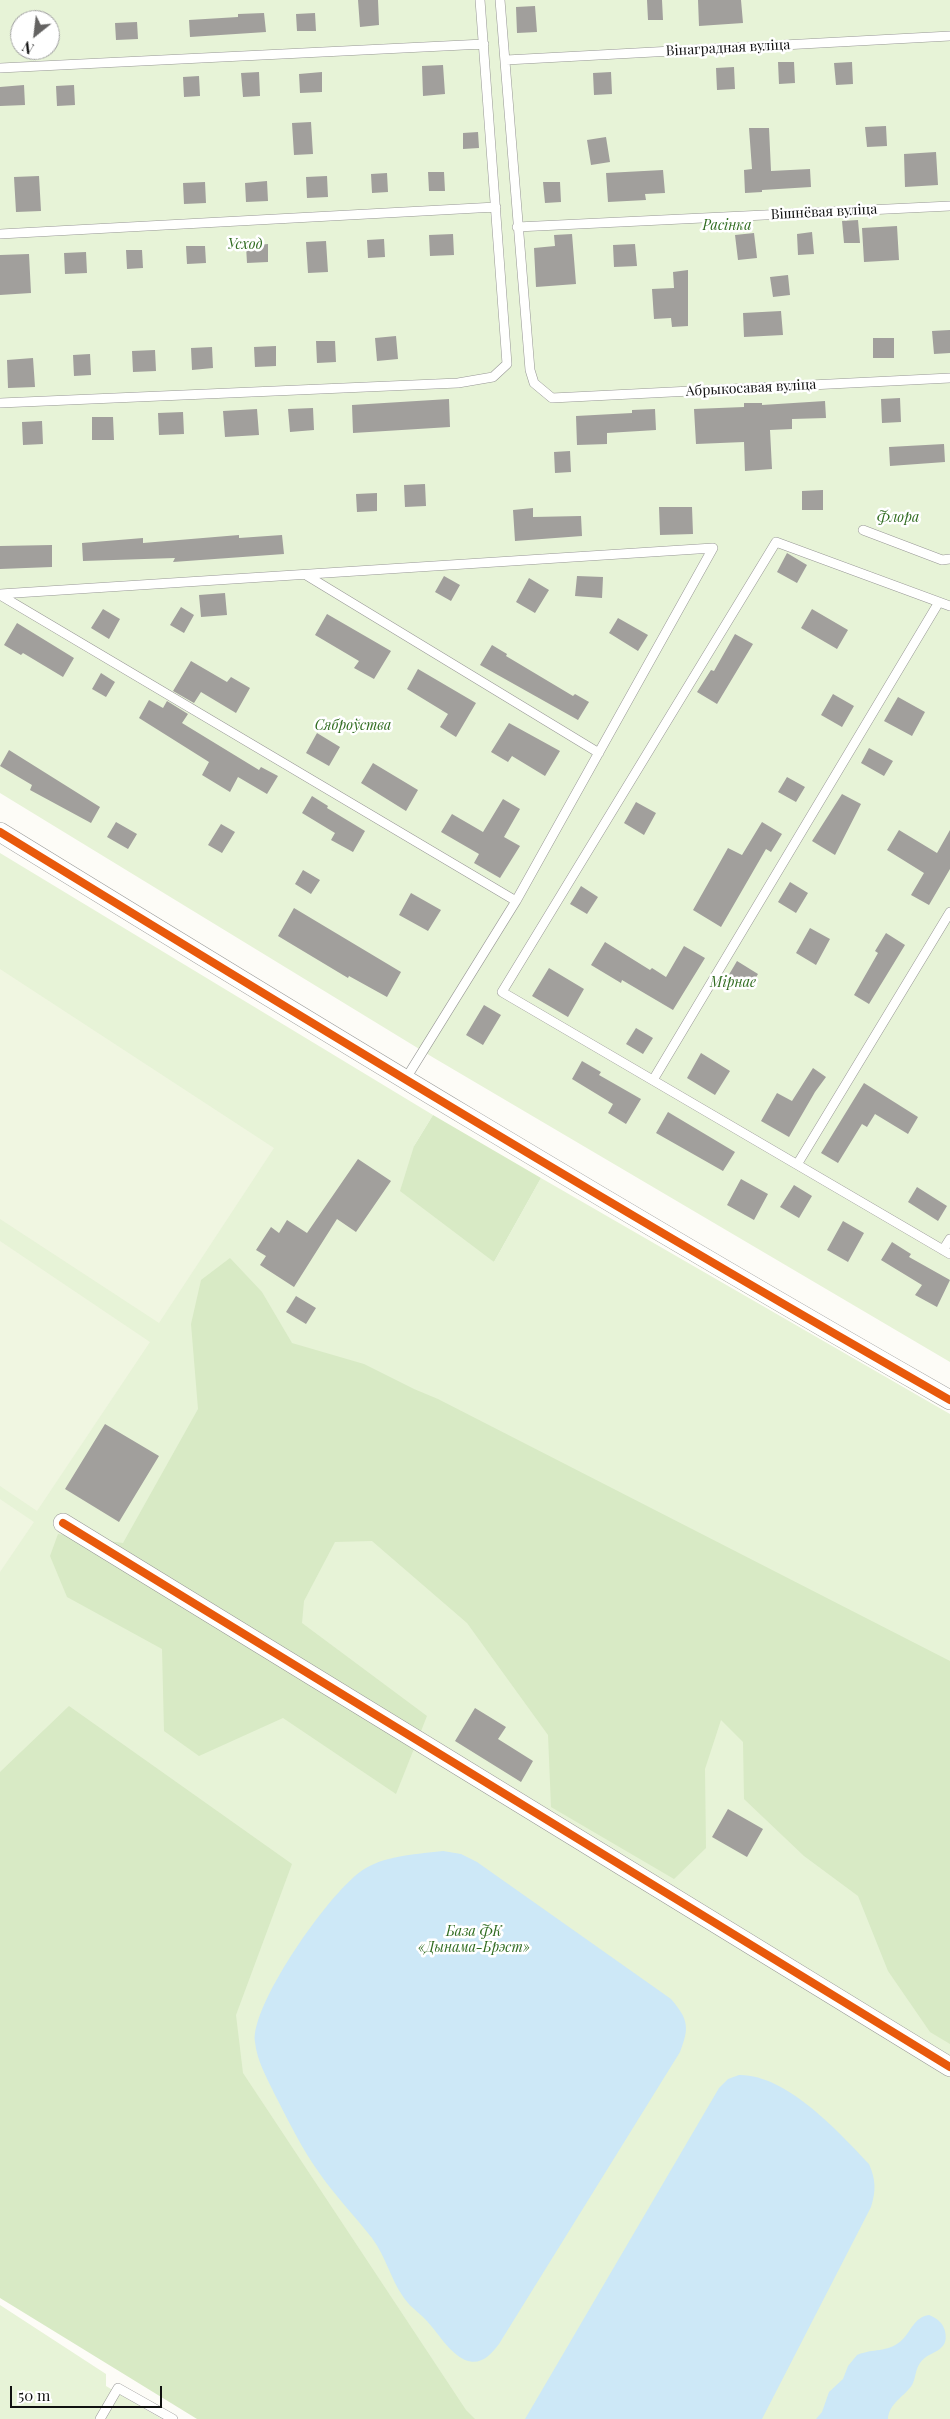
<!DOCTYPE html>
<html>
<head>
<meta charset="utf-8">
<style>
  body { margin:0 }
  #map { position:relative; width:950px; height:2419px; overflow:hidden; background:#fdfcf7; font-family:"Playfair Display",serif }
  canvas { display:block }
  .north { position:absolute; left:10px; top:10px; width:50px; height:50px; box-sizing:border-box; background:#fff; border:1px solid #a0a0a0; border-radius:50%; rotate:209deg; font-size:14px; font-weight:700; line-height:20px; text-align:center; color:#111 }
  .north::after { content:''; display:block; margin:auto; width:18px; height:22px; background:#646362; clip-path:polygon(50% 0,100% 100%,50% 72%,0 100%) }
  .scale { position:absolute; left:10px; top:2386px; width:152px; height:22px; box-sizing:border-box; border:2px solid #111; border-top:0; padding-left:6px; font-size:15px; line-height:18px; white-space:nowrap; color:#111; -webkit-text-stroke:4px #fff; paint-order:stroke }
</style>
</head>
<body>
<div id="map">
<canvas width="950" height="2419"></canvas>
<div class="north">N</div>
<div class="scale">50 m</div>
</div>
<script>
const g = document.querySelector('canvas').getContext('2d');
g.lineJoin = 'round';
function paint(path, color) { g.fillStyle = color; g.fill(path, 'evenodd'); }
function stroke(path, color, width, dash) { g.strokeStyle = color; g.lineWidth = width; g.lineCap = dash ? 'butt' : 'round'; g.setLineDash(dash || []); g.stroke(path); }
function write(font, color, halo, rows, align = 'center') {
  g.font = font + ' "Playfair Display",serif'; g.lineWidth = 5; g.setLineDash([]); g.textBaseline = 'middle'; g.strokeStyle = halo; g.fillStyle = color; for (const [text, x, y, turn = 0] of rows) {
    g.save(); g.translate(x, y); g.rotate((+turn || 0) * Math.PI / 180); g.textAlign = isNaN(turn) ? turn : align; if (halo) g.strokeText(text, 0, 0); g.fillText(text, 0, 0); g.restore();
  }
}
const green = new Path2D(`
  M 0,0 L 950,0 L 950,1362 L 434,1058 L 0,793 ZM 20,20 L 50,20 L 50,50 L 20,50 Z
  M 0,853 L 433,1115 L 414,1146 L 494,1262 L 541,1178 L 950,1414 L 950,2419 L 218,2419 L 0,2289 Z
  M 0,2305 L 106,2374 L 106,2386 L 162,2419 L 0,2419 Z`);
const forest = new Path2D(`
  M 433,1115 L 541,1178 L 494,1262 L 400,1191 L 414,1146 Z
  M 230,1258 L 262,1292 L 292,1343 L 364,1364 L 414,1389 L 438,1399 L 950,1661 L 950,2044 L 930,2032 L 888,1971 L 858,1896 L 804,1856 L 744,1799 L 743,1742 L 721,1720 L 705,1769 L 706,1848 L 674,1879 L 551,1807 L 548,1735 L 467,1623 L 372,1541 L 335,1542 L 304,1601 L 302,1623 L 427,1716 L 396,1794 L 283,1718 L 199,1756 L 164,1731 L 162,1649 L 67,1597 L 50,1556 L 58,1534 L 123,1543 L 198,1409 L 191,1324 L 201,1280 Z
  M 69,1706 L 292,1864 L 236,2015 L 243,2073 L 466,2410 L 475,2419 L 197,2419 L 0,2298 L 0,1772 Z`);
const pitch = new Path2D(`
  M 0,969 L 274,1148 L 159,1323 L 0,1219 Z
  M 0,1241 L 150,1342 L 37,1511 L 0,1486 Z
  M 0,1499 L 34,1522 L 0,1572 Z`);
const water = new Path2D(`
  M 443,1851 L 461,1854 L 477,1862 L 671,1999 C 688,2019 690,2027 680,2052 L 499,2344 C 490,2356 480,2366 465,2360 C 448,2352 438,2332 425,2319 C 417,2311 408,2305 402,2295 C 390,2277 386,2257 372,2238 C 355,2216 336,2197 320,2174 C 302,2149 289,2122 275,2095 C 267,2078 257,2061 255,2042 C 250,2005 333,1886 366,1868 C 388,1855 419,1854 443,1851 Z
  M 739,2075 C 786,2074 839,2132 869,2164 C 876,2180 876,2191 871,2207 L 762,2419 L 525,2419 L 719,2088 L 728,2079 Z
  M 929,2315 C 937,2318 943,2323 945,2331 C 950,2353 929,2350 920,2363 C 915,2370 916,2378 912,2385 C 904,2397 889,2403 888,2419 L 816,2419 L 822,2412 L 829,2392 L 843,2379 L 848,2366 L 857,2355 C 873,2348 887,2353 901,2341 C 911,2332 914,2317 929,2315 Z`);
const building = new Path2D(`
  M 358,0 L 378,0 L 379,25 L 360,27 Z
  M 647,0 L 662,0 L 663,20 L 648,20 Z
  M 698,0 L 741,0 L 743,23 L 699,26 Z
  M 535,6 L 537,32 L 517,33 L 516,7 Z
  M 264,13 L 266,32 L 190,37 L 189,20 L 238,17 L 238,14 Z
  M 315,13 L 316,31 L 297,31 L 296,14 Z
  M 137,22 L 138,39 L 116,40 L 115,23 Z
  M 778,62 L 794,62 L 795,83 L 779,84 Z
  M 852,62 L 853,84 L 836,85 L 834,63 Z
  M 443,65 L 445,94 L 423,96 L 422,66 Z
  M 734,67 L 735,89 L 717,90 L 716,68 Z
  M 259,72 L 260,96 L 243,97 L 241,73 Z
  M 322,72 L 322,92 L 300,93 L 299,74 Z
  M 611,72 L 612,94 L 594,95 L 593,73 Z
  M 199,76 L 200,96 L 184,97 L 183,77 Z
  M 24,85 L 25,105 L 0,106 L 0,87 Z
  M 74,85 L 75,105 L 57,106 L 56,86 Z
  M 311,122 L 313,154 L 294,155 L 292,123 Z
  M 886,126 L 887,146 L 867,147 L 865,127 Z
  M 749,128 L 769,128 L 771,171 L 810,169 L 811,187 L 762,190 L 762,192 L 745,193 L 744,170 L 752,169 Z
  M 478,132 L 479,148 L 463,149 L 463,133 Z
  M 606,137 L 610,162 L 591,165 L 587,140 Z
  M 936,152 L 938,185 L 905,187 L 904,154 Z
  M 663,170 L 665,193 L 645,194 L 646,200 L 608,202 L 606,173 Z
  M 428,172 L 444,172 L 445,191 L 429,191 Z
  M 387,173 L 388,192 L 372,193 L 371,174 Z
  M 39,176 L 41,211 L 16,212 L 14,177 Z
  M 327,176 L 328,197 L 307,198 L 306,177 Z
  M 267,181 L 268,201 L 246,202 L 245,183 Z
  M 205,182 L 206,203 L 184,204 L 183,183 Z
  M 543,182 L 560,182 L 561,202 L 545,203 Z
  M 858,220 L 860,243 L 844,243 L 842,221 Z
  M 897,226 L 899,260 L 864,262 L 862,228 Z
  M 812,232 L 814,254 L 798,255 L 797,234 Z
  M 754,233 L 757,258 L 738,260 L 735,235 Z
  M 453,234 L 454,255 L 430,256 L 429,235 Z
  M 572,234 L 576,284 L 536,287 L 534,248 L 555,246 L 554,235 Z
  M 384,239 L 385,257 L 368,258 L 367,240 Z
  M 326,241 L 328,272 L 308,273 L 306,242 Z
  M 268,244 L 268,262 L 247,263 L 246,246 Z
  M 635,244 L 637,266 L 614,267 L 613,245 Z
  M 186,246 L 205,246 L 206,263 L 187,264 Z
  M 126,250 L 142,250 L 143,268 L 127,269 Z
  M 86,252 L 87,273 L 65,274 L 64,253 Z
  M 29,254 L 31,293 L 0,295 L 0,255 Z
  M 688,270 L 688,326 L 672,327 L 671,318 L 654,319 L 652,289 L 674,288 L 673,272 Z
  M 788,275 L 790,295 L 773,297 L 770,277 Z
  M 781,311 L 783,335 L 744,337 L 743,313 Z
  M 950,330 L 950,353 L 934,354 L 932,331 Z
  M 396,336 L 398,359 L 377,361 L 375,338 Z
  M 873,338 L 894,338 L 894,358 L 873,358 Z
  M 316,341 L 335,341 L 336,362 L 317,363 Z
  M 276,346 L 276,366 L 255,367 L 254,347 Z
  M 212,347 L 213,368 L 192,370 L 191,348 Z
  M 155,350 L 156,371 L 133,372 L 132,351 Z
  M 90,354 L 91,375 L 74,376 L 73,355 Z
  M 33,358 L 35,387 L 8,388 L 7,360 Z
  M 900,398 L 901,422 L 882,423 L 881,399 Z
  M 449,399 L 450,427 L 353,433 L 352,405 Z
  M 825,401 L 826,418 L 792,419 L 792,429 L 770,430 L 772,469 L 745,471 L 744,442 L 696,444 L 694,409 L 744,407 L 744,403 L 762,403 L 762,405 Z
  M 313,408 L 314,430 L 290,432 L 288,409 Z
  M 257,409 L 259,435 L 225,437 L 223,411 Z
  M 655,409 L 656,430 L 607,433 L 607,444 L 577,445 L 576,416 L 632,413 L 632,410 Z
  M 183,412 L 184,434 L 159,435 L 158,413 Z
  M 92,417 L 113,417 L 114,440 L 92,440 Z
  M 42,421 L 43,444 L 23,445 L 22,422 Z
  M 944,444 L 945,462 L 890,466 L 889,447 Z
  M 570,451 L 571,472 L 555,473 L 554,452 Z
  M 425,484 L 426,506 L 405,507 L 404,485 Z
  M 823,490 L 823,510 L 802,510 L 802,491 Z
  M 377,493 L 377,511 L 357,512 L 356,494 Z
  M 659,507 L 692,507 L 693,534 L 660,535 Z
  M 533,508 L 533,517 L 581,516 L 582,536 L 515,541 L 513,510 Z
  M 239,535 L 239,538 L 282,535 L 284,554 L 173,562 L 175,558 L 83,561 L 82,543 L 143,538 L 143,543 Z
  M 52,545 L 52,567 L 0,569 L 0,546 Z
  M 787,553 L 807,565 L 797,583 L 777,572 Z
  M 444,576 L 460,585 L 451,601 L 435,592 Z
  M 577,576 L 603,577 L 602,598 L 575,596 Z
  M 529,578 L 549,590 L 535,613 L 516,602 Z
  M 225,593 L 227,615 L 201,617 L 199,595 Z
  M 181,607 L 194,615 L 184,633 L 170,625 Z
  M 103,609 L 120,619 L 109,639 L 91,628 Z
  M 812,609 L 848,630 L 837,649 L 801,628 Z
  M 327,614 L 391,651 L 374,679 L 354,668 L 359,661 L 315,635 Z
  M 618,618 L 648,635 L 638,651 L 609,633 Z
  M 17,623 L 74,658 L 63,677 L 23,653 L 21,655 L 4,645 Z
  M 735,634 L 753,644 L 717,704 L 697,692 L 711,670 L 714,671 Z
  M 492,645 L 507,654 L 506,656 L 573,696 L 575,694 L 589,702 L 578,720 L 480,665 Z
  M 191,661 L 227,682 L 231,677 L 250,688 L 236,713 L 201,692 L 194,703 L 173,691 Z
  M 418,669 L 476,703 L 456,737 L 440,727 L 448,714 L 407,689 Z
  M 101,673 L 115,682 L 106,697 L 92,689 Z
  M 833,694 L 854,706 L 842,727 L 821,715 Z
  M 898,697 L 925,712 L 912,736 L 884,721 Z
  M 149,700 L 163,708 L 167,701 L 188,714 L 182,723 L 259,770 L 261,767 L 278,776 L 267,794 L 238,777 L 230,792 L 202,775 L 209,762 L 139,718 Z
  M 509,723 L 560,751 L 545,776 L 512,756 L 508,762 L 491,752 Z
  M 317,733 L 340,747 L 329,766 L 306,753 Z
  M 869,748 L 893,761 L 884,776 L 861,763 Z
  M 9,750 L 100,807 L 91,823 L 30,790 L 32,785 L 0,766 Z
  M 373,763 L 418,790 L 406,811 L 361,783 Z
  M 787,777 L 805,787 L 796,802 L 778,792 Z
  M 842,794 L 861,804 L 835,855 L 812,841 Z
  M 312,796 L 328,806 L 327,808 L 365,831 L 353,852 L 331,840 L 335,833 L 302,813 Z
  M 503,799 L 520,809 L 504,837 L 520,846 L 500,878 L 474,863 L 479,854 L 441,832 L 452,814 L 483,832 Z
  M 636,802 L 656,813 L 644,835 L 624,823 Z
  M 116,822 L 137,834 L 128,849 L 107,837 Z
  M 762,822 L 782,834 L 771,852 L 766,849 L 721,927 L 693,910 L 728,848 L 742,855 Z
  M 221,824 L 235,832 L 222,853 L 208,845 Z
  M 899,830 L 937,853 L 950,830 L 950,869 L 929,905 L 911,895 L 924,873 L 887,850 Z
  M 303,870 L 320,880 L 311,894 L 295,884 Z
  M 790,882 L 808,893 L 796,913 L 778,902 Z
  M 581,886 L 598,897 L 587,914 L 570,904 Z
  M 411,893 L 441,910 L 428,931 L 399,915 Z
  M 294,908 L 401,972 L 387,997 L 349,976 L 348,978 L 278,936 Z
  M 810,928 L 830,939 L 816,965 L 796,953 Z
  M 886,933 L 905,945 L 869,1004 L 854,995 L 878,953 L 875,951 Z
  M 605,942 L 650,970 L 652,968 L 666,977 L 684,946 L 705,958 L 673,1010 L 622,980 L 621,983 L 591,965 Z
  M 737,961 L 758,974 L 748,990 L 727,978 Z
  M 549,968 L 584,989 L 568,1017 L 532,996 Z
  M 484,1005 L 501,1015 L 483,1045 L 466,1035 Z
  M 636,1028 L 653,1038 L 643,1054 L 626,1044 Z
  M 701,1053 L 730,1071 L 715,1095 L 687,1078 Z
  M 582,1061 L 601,1072 L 599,1075 L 641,1099 L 626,1124 L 608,1113 L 613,1104 L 572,1079 Z
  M 813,1068 L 826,1077 L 815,1092 L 789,1137 L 761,1121 L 777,1093 L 792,1101 Z
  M 864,1083 L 918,1117 L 908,1134 L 875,1114 L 867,1127 L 862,1124 L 838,1163 L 821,1153 Z
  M 668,1112 L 735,1152 L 723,1171 L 656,1133 Z
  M 358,1159 L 391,1181 L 356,1232 L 337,1219 L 294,1287 L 260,1265 L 266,1256 L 256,1250 L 271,1227 L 279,1233 L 287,1220 L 307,1233 Z
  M 741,1179 L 768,1194 L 754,1220 L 727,1205 Z
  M 794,1185 L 812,1196 L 799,1218 L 780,1207 Z
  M 917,1187 L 947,1206 L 938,1221 L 908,1202 Z
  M 843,1221 L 864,1233 L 848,1262 L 827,1250 Z
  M 892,1242 L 911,1254 L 909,1257 L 950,1280 L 937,1307 L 915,1295 L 922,1285 L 881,1260 Z
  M 296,1296 L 316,1308 L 306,1324 L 286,1312 Z
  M 105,1424 L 159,1456 L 119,1522 L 65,1489 Z
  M 475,1708 L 506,1727 L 498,1739 L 533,1761 L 521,1782 L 455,1741 Z
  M 728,1809 L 763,1829 L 747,1857 L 712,1837 Z`);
const service = new Path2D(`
  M 500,0 L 530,370 L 534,383 L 552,398 L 950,378
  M 506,60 L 950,36
  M 0,68 L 484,44
  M 517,227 L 950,206
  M 0,234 L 496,207
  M 0,403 L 458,383 L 493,377 L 507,364 L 480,0
  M 863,530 L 942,560 L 950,559
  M 306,575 L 599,753
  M 0,594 L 713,548 L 516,901 L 405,1080
  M 0,595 L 516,901
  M 950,606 L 776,542 L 502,992 L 950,1254
  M 653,1080 L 939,602
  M 798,1163 L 950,912
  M 943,1250 L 950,1239
  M 100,2419 L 118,2388 L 173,2419`);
const minor = new Path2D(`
  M 0,832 C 314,1025 629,1217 950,1400
  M 63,1523 L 950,2067`);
const cycleway = new Path2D(`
  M 0,832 C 314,1025 629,1217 950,1400
  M 63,1523 L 950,2067`);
const streetNames = [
  ["Вінаградная вуліца",728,48,-3],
  ["Вішнёвая вуліца",824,212,-3],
  ["Абрыкосавая вуліца",751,388,-3]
];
const parkNames = [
  ["Расінка",727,226],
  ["Усход",245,245],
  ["Флора",898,518],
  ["Сяброўства",353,726],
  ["Мірнае",733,983],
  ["База ФК",474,1932],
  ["«Дынама-Брэст»",474,1948]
];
paint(green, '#e7f3d7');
paint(forest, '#d8eac5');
paint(pitch, '#f0f6e1');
paint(water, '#cde8f7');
paint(building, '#a19f9c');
stroke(service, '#979795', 10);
stroke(minor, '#979795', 20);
stroke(service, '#fffffe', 9);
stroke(minor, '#fffffe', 19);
stroke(cycleway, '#e8590c', 8);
write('14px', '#111', '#fff', streetNames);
write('italic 14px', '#2f6b1f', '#fff', parkNames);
</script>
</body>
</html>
